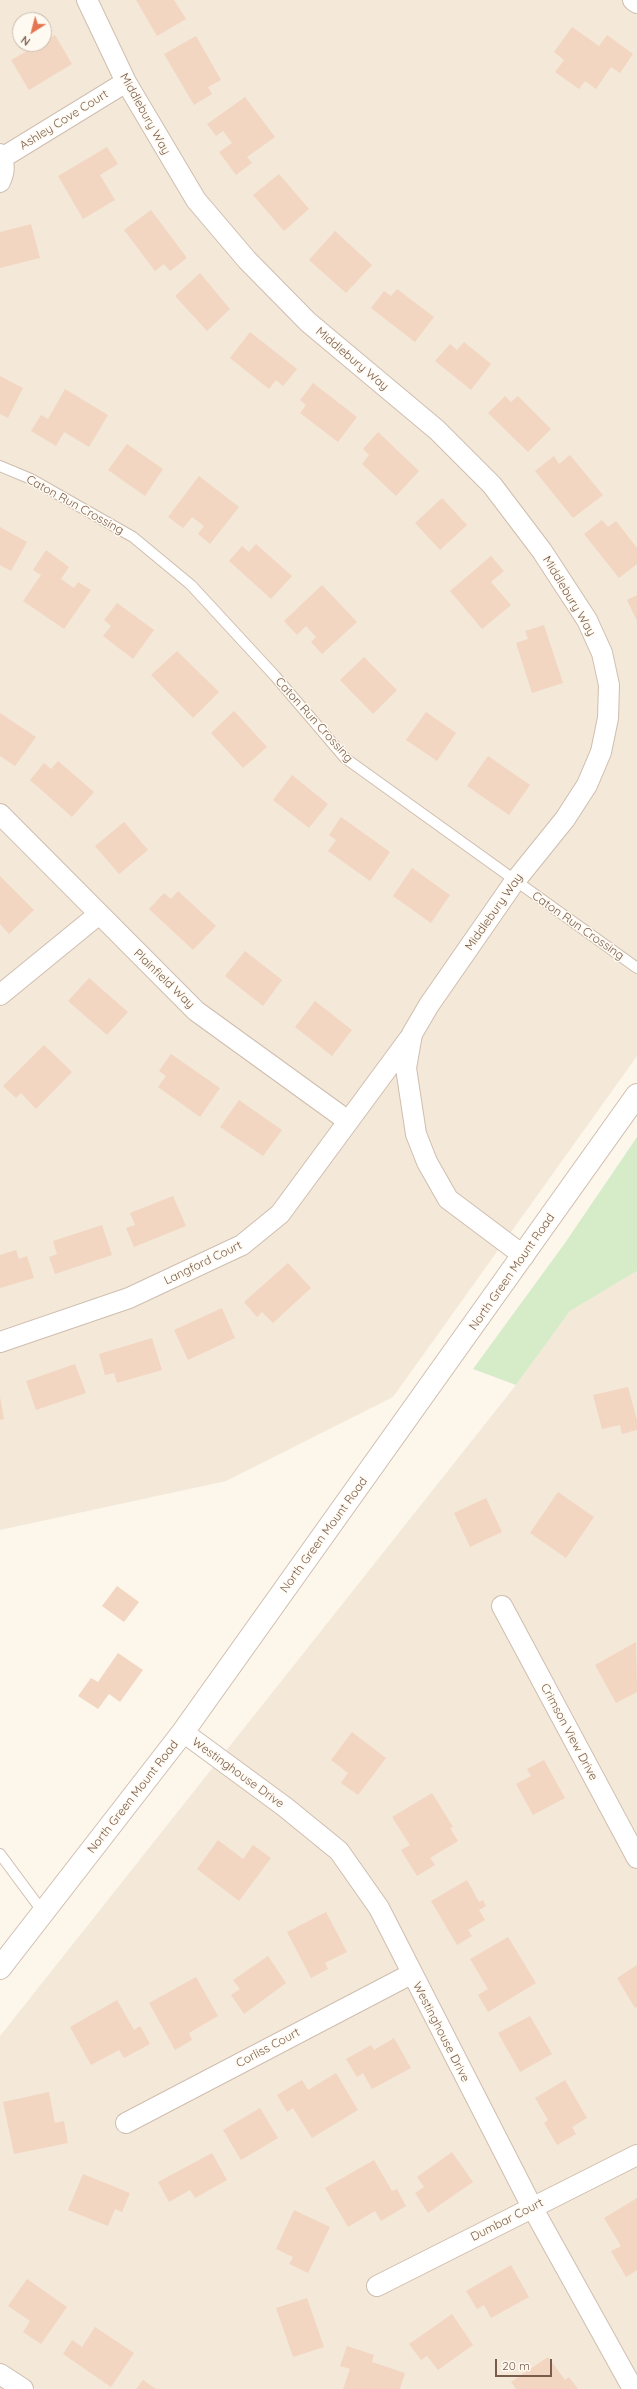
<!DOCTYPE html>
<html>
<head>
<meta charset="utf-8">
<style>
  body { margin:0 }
  #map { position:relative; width:637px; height:2389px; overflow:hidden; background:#fdf6eb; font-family:Quicksand,sans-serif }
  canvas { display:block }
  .north { position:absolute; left:12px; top:12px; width:40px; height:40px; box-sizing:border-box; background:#fffaf1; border:1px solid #c9bbaf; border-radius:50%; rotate:216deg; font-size:11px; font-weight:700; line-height:16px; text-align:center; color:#785d4d }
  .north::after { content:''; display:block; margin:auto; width:14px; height:18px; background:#e57451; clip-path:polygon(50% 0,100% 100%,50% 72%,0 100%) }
  .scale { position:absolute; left:495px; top:2359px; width:57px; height:18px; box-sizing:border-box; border:2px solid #785d4d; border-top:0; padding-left:5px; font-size:12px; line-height:14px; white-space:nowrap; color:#785d4d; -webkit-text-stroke:3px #fffaf1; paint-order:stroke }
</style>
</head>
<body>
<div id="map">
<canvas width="637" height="2389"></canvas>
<div class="north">N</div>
<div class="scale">20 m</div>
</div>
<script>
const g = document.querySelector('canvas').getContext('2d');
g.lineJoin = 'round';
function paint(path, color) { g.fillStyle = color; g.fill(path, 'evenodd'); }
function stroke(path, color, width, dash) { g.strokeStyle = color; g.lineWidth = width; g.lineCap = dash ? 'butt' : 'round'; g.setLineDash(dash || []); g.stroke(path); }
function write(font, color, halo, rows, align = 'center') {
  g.font = font + ' Quicksand,sans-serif'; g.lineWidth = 3; g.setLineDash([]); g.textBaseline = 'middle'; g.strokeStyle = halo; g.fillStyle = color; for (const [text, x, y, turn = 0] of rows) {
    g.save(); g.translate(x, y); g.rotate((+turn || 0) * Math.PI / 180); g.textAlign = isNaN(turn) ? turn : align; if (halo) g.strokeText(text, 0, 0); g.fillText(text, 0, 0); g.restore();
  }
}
const residential = new Path2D(`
  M 0,0 L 637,0 L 637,1056 L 393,1397 L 226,1481 L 0,1530 ZM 20,20 L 44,20 L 44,44 L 20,44 Z
  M 637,1271 L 637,2389 L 0,2389 L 0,2036 L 516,1385 L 570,1311 Z`);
const green = new Path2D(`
  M 637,1137 L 637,1271 L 570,1311 L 516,1385 L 473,1369 L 565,1243 Z`);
const building = new Path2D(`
  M 136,0 L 174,0 L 186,19 L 157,36 Z
  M 572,27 L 599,46 L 607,35 L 633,54 L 620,73 L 611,67 L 596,89 L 585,81 L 579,89 L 555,72 L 564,60 L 554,52 Z
  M 55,35 L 72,64 L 29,90 L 11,60 L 39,44 L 44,44 L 44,41 Z
  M 196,36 L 221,80 L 208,87 L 212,94 L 194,105 L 164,54 Z
  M 245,97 L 275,137 L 247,157 L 252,163 L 236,175 L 219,152 L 232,143 L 223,131 L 216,136 L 207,124 Z
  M 107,147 L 118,164 L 100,175 L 115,200 L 83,219 L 58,176 Z
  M 279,174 L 309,209 L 284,231 L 253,195 Z
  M 151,210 L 187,258 L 170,271 L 164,264 L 155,271 L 124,230 Z
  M 31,224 L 40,258 L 0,268 L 0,232 Z
  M 335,231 L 372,265 L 346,293 L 309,260 Z
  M 200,273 L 230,309 L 207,331 L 175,296 Z
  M 397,289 L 434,317 L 415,342 L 371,308 L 384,291 L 391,296 Z
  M 250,332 L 297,369 L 283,386 L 276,380 L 269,389 L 230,358 Z
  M 464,342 L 491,364 L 471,390 L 435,361 L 450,344 L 457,350 Z
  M 0,376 L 23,388 L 8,418 L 0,414 Z
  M 313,383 L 357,417 L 338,442 L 300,413 L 306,405 L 300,400 Z
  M 65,389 L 108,415 L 89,447 L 64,432 L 56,446 L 31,431 L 41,415 L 48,419 Z
  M 505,396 L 511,402 L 518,396 L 551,429 L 528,452 L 488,413 Z
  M 378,432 L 419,471 L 396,496 L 362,464 L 369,455 L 363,449 Z
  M 127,444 L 163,469 L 145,496 L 108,470 Z
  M 570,455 L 603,495 L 573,518 L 535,471 L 554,456 L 559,464 Z
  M 199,476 L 239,507 L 210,544 L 198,534 L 204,526 L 192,517 L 183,528 L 168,517 Z
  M 442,498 L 467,525 L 440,550 L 415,523 Z
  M 602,520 L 608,527 L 616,521 L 637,548 L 637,564 L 619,578 L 584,534 Z
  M 0,527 L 27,542 L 11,571 L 0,565 Z
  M 256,544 L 292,576 L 271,599 L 229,561 L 242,546 L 249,552 Z
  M 46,550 L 69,567 L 61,579 L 74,588 L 78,582 L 91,590 L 64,629 L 23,601 L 41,575 L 33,570 Z
  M 491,556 L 504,571 L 491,582 L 511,605 L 482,629 L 450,591 Z
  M 322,585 L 357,622 L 322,654 L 311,642 L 316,637 L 306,626 L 297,635 L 284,621 Z
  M 637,595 L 637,621 L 627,600 Z
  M 117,603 L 154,630 L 133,659 L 103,636 L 111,626 L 104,620 Z
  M 544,625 L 563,683 L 532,693 L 516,643 L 528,639 L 525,631 Z
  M 177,651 L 219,692 L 193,718 L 151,675 Z
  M 364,657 L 397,690 L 373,714 L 340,680 Z
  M 234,711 L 267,747 L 243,768 L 211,733 Z
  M 426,712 L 456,733 L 437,761 L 406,740 Z
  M 0,713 L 36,737 L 15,766 L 0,756 Z
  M 488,756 L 530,785 L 509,815 L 467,786 Z
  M 58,761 L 94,792 L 72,817 L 30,780 L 44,763 L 51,769 Z
  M 292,775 L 328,804 L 309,828 L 273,800 Z
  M 341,817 L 390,852 L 370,881 L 328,851 L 336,840 L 329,835 Z
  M 124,822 L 148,850 L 119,874 L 95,846 Z
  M 412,868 L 450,895 L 431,923 L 393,896 Z
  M 0,876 L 34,910 L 9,934 L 0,924 Z
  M 178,891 L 216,926 L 193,950 L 149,909 L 164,893 L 171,899 Z
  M 245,951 L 282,980 L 263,1006 L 225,976 Z
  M 89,978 L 128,1012 L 107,1035 L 68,1001 Z
  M 315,1001 L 352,1030 L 332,1056 L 295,1027 Z
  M 44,1045 L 72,1072 L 36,1109 L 21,1093 L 16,1098 L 3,1086 Z
  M 171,1054 L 220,1088 L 200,1117 L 158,1087 L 166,1076 L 159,1071 Z
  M 239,1100 L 282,1130 L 263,1156 L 220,1127 Z
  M 173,1196 L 186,1226 L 134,1247 L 126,1228 L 135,1225 L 130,1213 Z
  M 102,1225 L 112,1255 L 55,1274 L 49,1257 L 57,1254 L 53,1241 Z
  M 16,1250 L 19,1259 L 27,1256 L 34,1278 L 0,1288 L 0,1255 Z
  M 288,1263 L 311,1288 L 273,1323 L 262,1312 L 257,1317 L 244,1302 Z
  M 222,1308 L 235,1338 L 188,1360 L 174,1330 Z
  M 152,1338 L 162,1370 L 117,1383 L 114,1373 L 105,1375 L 99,1354 Z
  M 75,1364 L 86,1393 L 36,1410 L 26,1381 Z
  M 628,1387 L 637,1420 L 637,1430 L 622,1434 L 620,1425 L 602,1429 L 593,1395 Z
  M 0,1397 L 4,1419 L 0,1420 Z
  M 558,1492 L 594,1517 L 566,1558 L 530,1533 Z
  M 486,1498 L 502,1532 L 470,1547 L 454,1513 Z
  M 117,1586 L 139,1602 L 124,1622 L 102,1606 Z
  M 636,1642 L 637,1692 L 616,1703 L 595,1665 Z
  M 118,1653 L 143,1670 L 120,1702 L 109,1694 L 98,1709 L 78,1696 L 91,1678 L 98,1682 Z
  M 352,1732 L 386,1758 L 358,1795 L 341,1783 L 348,1773 L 331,1760 Z
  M 544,1760 L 565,1798 L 533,1815 L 516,1784 L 531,1776 L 527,1769 Z
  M 432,1793 L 453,1827 L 450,1828 L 458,1841 L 430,1858 L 435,1865 L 417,1876 L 401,1850 L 410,1845 L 392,1817 Z
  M 218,1840 L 243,1859 L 253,1845 L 271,1858 L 239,1901 L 197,1869 Z
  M 467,1880 L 479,1902 L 483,1900 L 486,1906 L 479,1910 L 485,1920 L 468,1930 L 472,1936 L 457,1945 L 431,1901 Z
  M 326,1912 L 347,1952 L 325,1963 L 328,1969 L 311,1978 L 287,1932 Z
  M 508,1937 L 536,1983 L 488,2012 L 478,1995 L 488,1989 L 470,1959 Z
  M 268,1956 L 286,1983 L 244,2014 L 231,1995 L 240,1989 L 233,1980 Z
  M 637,1965 L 637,2007 L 635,2008 L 617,1978 Z
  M 196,1977 L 218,2016 L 189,2033 L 192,2040 L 175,2050 L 149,2003 Z
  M 117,2000 L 134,2030 L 140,2026 L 150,2044 L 124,2058 L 119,2050 L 91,2065 L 70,2027 Z
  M 530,2016 L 552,2054 L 520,2072 L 498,2033 Z
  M 394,2038 L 411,2068 L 372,2089 L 363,2073 L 357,2077 L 346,2059 L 371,2045 L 374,2050 Z
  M 336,2073 L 358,2110 L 312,2138 L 293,2108 L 287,2112 L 277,2095 L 302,2080 L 308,2090 Z
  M 565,2080 L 587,2118 L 572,2127 L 576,2134 L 557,2145 L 544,2123 L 548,2120 L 535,2098 Z
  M 49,2092 L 55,2123 L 64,2121 L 68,2143 L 14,2154 L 3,2102 Z
  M 260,2108 L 278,2138 L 241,2160 L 223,2130 Z
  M 452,2152 L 473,2182 L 428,2213 L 415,2193 L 424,2187 L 417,2177 Z
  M 212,2153 L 227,2180 L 195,2198 L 190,2190 L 169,2202 L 158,2182 Z
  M 374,2160 L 392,2191 L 397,2189 L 406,2206 L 381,2221 L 375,2211 L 348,2227 L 325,2188 Z
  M 83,2174 L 130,2193 L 122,2212 L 115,2209 L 108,2226 L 68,2210 Z
  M 637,2198 L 637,2270 L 626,2277 L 611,2251 L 621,2246 L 604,2218 Z
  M 294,2210 L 330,2227 L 308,2273 L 289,2264 L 293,2257 L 276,2249 Z
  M 511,2265 L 529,2297 L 491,2318 L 484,2305 L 477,2309 L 466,2291 Z
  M 27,2279 L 67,2307 L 41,2344 L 23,2332 L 30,2321 L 8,2306 Z
  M 307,2298 L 324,2347 L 293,2357 L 276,2308 Z
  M 452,2314 L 473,2345 L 438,2370 L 427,2356 L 421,2360 L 409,2344 Z
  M 95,2327 L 134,2353 L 111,2387 L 63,2354 L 72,2340 L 82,2347 Z
  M 347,2346 L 374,2355 L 372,2362 L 405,2373 L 400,2389 L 343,2389 L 350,2369 L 340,2366 Z
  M 548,2357 L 565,2380 L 569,2377 L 578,2389 L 516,2389 L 511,2382 Z
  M 143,2380 L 156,2389 L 136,2389 Z`);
const service = new Path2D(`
  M 0,466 L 31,479 L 133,537 L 191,585 L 275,676 L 345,758 L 637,968
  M 0,1854 L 43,1912`);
const minor = new Path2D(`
  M 87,0 L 126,82 L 196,200 L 247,260 L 308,322 L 437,430 L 492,485 L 542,551 L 587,620 L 602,653 L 609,685 L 608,718 L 601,752 L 587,785 L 565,819 L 515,881 L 429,1005 L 412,1034 L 406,1068 L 416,1134 L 427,1162 L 448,1199 L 524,1256
  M 633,0 L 637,3
  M 0,154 C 5,165 5,171 0,182
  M 2,158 L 126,82
  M 0,814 L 196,1011 L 348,1121
  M 0,995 L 99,914
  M 0,1342 L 129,1298 L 242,1245 L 280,1214 L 409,1039
  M 502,1606 L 637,1858
  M 183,1732 L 285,1807 L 339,1851 L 379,1908 L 532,2207 L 633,2389
  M 126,2123 L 411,1974
  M 377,2286 L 637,2155
  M 0,2374 L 23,2389`);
const tertiary = new Path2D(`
  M 0,1968 L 183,1732 L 637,1095`);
const streetNames = [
  ["Middlebury Way",145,114,61],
  ["Ashley Cove Court",64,120,-32],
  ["Middlebury Way",352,359,40],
  ["Caton Run Crossing",75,505,29],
  ["Middlebury Way",569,596,59],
  ["Caton Run Crossing",314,720,48],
  ["Middlebury Way",494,912,-55],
  ["Caton Run Crossing",578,926,35],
  ["Plainfield Way",164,979,44],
  ["Langford Court",203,1263,-26],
  ["North Green Mount Road",512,1272,-55],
  ["North Green Mount Road",324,1535,-54],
  ["Crimson View Drive",569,1732,62],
  ["Westinghouse Drive",238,1773,36],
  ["North Green Mount Road",133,1797,-52],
  ["Westinghouse Drive",441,2032,63],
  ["Corliss Court",268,2048,-28],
  ["Dumbar Court",507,2220,-27]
];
paint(residential, '#f4e8d9');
paint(green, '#d6ebc8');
paint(building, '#f2d6c2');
stroke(service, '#cfbeaf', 12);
stroke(minor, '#cfbeaf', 22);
stroke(tertiary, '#cfbeaf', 24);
stroke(service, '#fff', 10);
stroke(minor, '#fff', 20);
stroke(tertiary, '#fff', 22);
write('12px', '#785d4d', '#fffaf1', streetNames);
</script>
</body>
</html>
